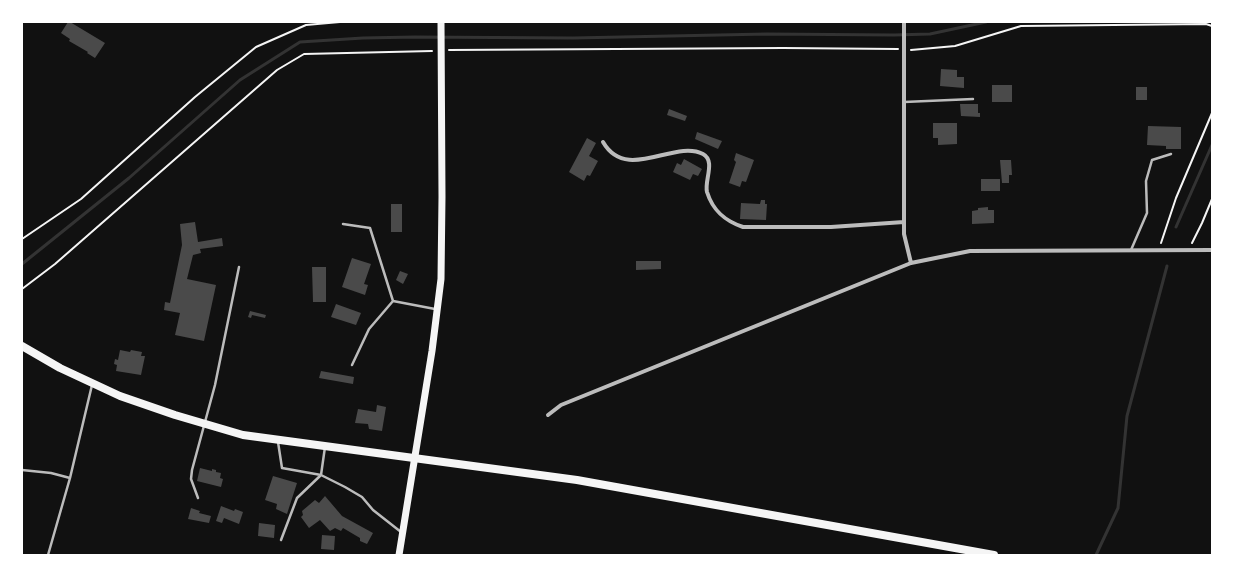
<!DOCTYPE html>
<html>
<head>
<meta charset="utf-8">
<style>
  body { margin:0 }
  #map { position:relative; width:1234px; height:577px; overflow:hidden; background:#111; font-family:"Roboto Condensed",sans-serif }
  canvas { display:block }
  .frame { position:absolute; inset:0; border:23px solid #fff; pointer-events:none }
</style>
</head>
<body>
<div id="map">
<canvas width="1234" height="577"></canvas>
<div class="frame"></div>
</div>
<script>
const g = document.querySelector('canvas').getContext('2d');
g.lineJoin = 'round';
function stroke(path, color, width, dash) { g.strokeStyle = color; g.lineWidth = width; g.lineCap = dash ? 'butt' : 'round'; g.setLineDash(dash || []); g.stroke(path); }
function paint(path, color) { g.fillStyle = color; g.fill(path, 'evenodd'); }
const stream = new Path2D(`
  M 1176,227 L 1212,145
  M 22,264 L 129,178 L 240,80 L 300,42 L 363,38 L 415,37 L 573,38 L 767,34 L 894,35 L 930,34 L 986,22
  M 1096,555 L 1118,508 L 1127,416 L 1167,266`);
const building = new Path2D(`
  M 68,22 L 70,22 L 105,43 L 95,58 L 87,53 L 88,52 L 69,41 L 70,39 L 61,33 Z
  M 941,69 L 957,70 L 957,77 L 964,77 L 964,88 L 940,86 Z
  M 992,85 L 1012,85 L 1012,102 L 992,102 Z
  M 1136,87 L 1147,87 L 1147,100 L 1136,100 Z
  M 960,104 L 978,104 L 978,113 L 980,113 L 980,117 L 961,116 Z
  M 669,109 L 687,116 L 685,121 L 667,115 Z
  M 933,123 L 957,123 L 957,144 L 938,145 L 938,138 L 933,138 Z
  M 1148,126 L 1181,127 L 1181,149 L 1166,149 L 1166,146 L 1147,145 Z
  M 697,132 L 722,141 L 718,149 L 695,139 Z
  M 587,138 L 596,143 L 589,156 L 598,161 L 590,176 L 587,175 L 584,181 L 569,172 Z
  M 736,153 L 754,160 L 746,182 L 742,181 L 740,187 L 729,183 L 736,162 L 734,160 Z
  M 684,159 L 702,169 L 698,176 L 693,174 L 690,180 L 673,172 L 677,163 L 681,165 Z
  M 1000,160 L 1011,160 L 1012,175 L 1009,175 L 1009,183 L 1002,183 Z
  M 981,179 L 1000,179 L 1000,191 L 981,191 Z
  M 761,200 L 765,200 L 765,204 L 767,204 L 766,220 L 740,219 L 741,203 L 760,204 Z
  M 391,204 L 402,204 L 402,232 L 391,232 Z
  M 988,207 L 988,210 L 994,210 L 994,223 L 972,224 L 972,211 L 978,210 L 978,208 Z
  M 195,222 L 198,242 L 222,238 L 223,246 L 200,249 L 201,253 L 193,255 L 187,279 L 216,285 L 204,341 L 175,335 L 180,313 L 164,310 L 165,302 L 170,303 L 182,245 L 180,224 Z
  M 352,258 L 371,264 L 364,284 L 368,285 L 365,295 L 342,287 Z
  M 636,261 L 661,261 L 661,269 L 636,270 Z
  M 312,267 L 326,267 L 326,302 L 313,302 Z
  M 400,271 L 408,274 L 403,284 L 396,280 Z
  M 336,304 L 361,313 L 356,325 L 331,317 Z
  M 250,311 L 266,315 L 265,318 L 252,315 L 251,318 L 248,317 Z
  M 120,350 L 130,352 L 131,350 L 142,352 L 141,356 L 145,356 L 141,375 L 116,371 L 117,365 L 114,364 L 115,359 L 118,360 Z
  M 321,371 L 354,377 L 353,384 L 319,378 Z
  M 377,405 L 386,407 L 382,431 L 369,429 L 368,424 L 355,423 L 358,409 L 376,412 Z
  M 200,468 L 212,471 L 212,469 L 216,470 L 216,472 L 221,473 L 220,478 L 223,479 L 221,487 L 197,481 Z
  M 273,476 L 297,483 L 287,514 L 276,509 L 277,504 L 265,500 Z
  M 325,496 L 342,516 L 373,533 L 367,544 L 360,541 L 360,538 L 343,528 L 341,531 L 335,528 L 330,531 L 320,520 L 309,528 L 301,517 L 303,515 L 302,511 L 315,500 L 319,503 Z
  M 221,506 L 234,511 L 235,509 L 243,512 L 239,524 L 224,518 L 222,523 L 216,521 Z
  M 191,508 L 200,511 L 199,513 L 211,516 L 209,523 L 188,519 Z
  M 259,523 L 275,525 L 274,538 L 258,536 Z
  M 322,535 L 335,536 L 334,550 L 321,549 Z`);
const path = new Path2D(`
  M 449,50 L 783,48 L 898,49
  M 911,50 L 955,46 L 1021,26 L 1206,24 L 1212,26
  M 22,239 L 81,199 L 195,97 L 256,47 L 306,25 L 340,22
  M 1161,243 L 1176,198 L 1212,113
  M 1192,243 L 1202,223 L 1212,199
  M 22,289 L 55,264 L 277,70 L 304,54 L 432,51`);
const service = new Path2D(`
  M 904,102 L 973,99
  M 343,224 L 370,228 L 393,301 L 435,309
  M 1131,250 L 1147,213 L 1146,181 L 1152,160 L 1171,154
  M 352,365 L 369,329 L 393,301
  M 278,442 L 282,468 L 321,475 L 297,498 L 281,540
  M 325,447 L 321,475 L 345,487 L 362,497 L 373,510 L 401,532
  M 22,470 L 51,473 L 70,478
  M 198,498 L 191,479 L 192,470 L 215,385 L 239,267
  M 48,555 L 70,478 L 92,385`);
const minor = new Path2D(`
  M 904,22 L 904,234 L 911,263
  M 603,142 C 627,183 674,139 703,154 C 716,161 704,181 707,192 C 713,211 725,221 743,227 L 831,227 L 904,222
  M 548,415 L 561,405 L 911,263 L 970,251 L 1212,250`);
const secondary = new Path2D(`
  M 399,555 L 432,351 L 441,279 L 442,197 L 441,22`);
const primary = new Path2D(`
  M 22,346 L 60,368 L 120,396 L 175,415 L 243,435 L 577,480 L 994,555`);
stroke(stream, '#333', 3);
paint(building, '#4a4a4a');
stroke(path, '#f5f5f5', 2);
stroke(service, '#bcbcbc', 2.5);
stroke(minor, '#bcbcbc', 4);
stroke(secondary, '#f5f5f5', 7);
stroke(primary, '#f5f5f5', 8);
</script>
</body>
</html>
